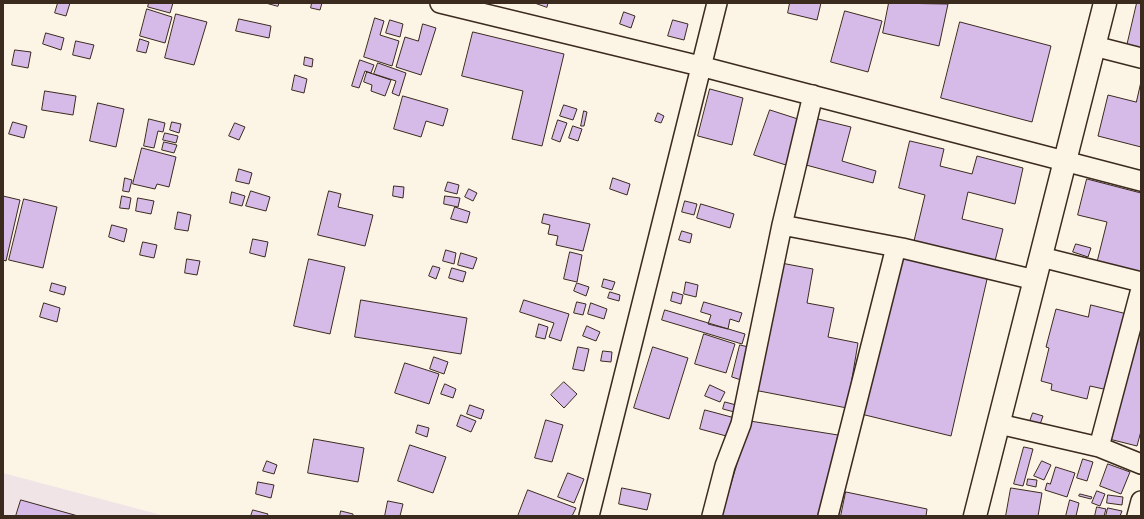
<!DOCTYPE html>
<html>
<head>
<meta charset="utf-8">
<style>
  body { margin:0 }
  #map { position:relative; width:1144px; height:519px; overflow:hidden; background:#fcf5e5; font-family:Sriracha,sans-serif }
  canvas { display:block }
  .frame { position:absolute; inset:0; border:4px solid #3b2a1e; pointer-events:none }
</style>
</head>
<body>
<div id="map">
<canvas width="1144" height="519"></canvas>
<div class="frame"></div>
</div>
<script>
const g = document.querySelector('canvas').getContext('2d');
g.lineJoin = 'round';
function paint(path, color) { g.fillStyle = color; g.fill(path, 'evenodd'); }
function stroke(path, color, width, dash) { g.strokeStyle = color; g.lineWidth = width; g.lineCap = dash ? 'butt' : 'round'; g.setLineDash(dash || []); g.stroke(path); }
const built = new Path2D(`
  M 3,473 L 165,516 L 3,516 Z`);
const building = new Path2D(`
  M 58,3 L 70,3 L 66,16 L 55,13 Z
  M 149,3 L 173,3 L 170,13 L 148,7 Z
  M 266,3 L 279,3 L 278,6 Z
  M 312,3 L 322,3 L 320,10 L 311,8 Z
  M 535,3 L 548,3 L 547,7 Z
  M 790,3 L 821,3 L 817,20 L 788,13 Z
  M 889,3 L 948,4 L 939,46 L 883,33 Z
  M 1137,3 L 1141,3 L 1141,49 L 1127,46 Z
  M 147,9 L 172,17 L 165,43 L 140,36 Z
  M 845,11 L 882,21 L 868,72 L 831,62 Z
  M 624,12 L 635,16 L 631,28 L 620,24 Z
  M 176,14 L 207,22 L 194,65 L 165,58 Z
  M 375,18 L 384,21 L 380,35 L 399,41 L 392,66 L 364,57 Z
  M 239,19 L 271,26 L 269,38 L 236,31 Z
  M 390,20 L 403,24 L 400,37 L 386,33 Z
  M 673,20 L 688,24 L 684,40 L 668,36 Z
  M 960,22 L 1051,46 L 1032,122 L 941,98 Z
  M 423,24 L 436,28 L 421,75 L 396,67 L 405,37 L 418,41 Z
  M 473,32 L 564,54 L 542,146 L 512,139 L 523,91 L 462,76 Z
  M 46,33 L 64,38 L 61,50 L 43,44 Z
  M 140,39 L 149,42 L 146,53 L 137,51 Z
  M 76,41 L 94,45 L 90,59 L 73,55 Z
  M 15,50 L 31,52 L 28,68 L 12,65 Z
  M 305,57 L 313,59 L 312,67 L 304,65 Z
  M 360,60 L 374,65 L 371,73 L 365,71 L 359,88 L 352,86 Z
  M 378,63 L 406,73 L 399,96 L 392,93 L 396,81 L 374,74 Z
  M 367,72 L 391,80 L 385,96 L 371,91 L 372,85 L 364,82 Z
  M 295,75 L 307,79 L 304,93 L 292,90 Z
  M 1141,82 L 1141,147 L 1098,136 L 1108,95 L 1136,102 Z
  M 710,89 L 743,98 L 732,145 L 698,136 Z
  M 45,91 L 76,96 L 73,115 L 42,110 Z
  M 403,96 L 448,109 L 443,126 L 426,121 L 421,137 L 394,129 Z
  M 98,103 L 124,109 L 116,147 L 90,141 Z
  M 564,105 L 577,109 L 573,120 L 560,116 Z
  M 770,110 L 801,120 L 786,165 L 754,155 Z
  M 584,111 L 587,112 L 584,126 L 581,126 Z
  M 658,113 L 664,116 L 661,123 L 655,121 Z
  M 149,119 L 165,123 L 163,132 L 158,131 L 154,148 L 144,146 Z
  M 818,119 L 851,127 L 842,161 L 876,171 L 873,183 L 806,165 Z
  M 558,120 L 567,123 L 560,142 L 552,139 Z
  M 13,122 L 27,126 L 24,138 L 9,134 Z
  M 172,122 L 181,124 L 179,133 L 170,130 Z
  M 235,123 L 245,127 L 239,140 L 229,136 Z
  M 573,126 L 582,129 L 578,141 L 569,138 Z
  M 165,133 L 178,136 L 176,143 L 163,140 Z
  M 910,141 L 944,149 L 940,166 L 972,174 L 977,156 L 1023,168 L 1015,204 L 968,192 L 962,219 L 1003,229 L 995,261 L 914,241 L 925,195 L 899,188 Z
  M 164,142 L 177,145 L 174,153 L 162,150 Z
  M 142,148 L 176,157 L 169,187 L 157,184 L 155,189 L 133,184 Z
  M 239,169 L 252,173 L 249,184 L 236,181 Z
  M 125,178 L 132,180 L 129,192 L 123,191 Z
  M 613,178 L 630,184 L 627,195 L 610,189 Z
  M 1087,179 L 1141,193 L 1141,274 L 1097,262 L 1107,222 L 1078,215 Z
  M 448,182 L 459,185 L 457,194 L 445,191 Z
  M 394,186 L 404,187 L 403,198 L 393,196 Z
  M 469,189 L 477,193 L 473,201 L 465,197 Z
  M 251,191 L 270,197 L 266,211 L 246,206 Z
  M 329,191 L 341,194 L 338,207 L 373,215 L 365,246 L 318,235 Z
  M 232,192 L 245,196 L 242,206 L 230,203 Z
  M 3,196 L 20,200 L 6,261 L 3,260 Z
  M 122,196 L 131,198 L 129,209 L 120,208 Z
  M 445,196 L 460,198 L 458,207 L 444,204 Z
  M 138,198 L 154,201 L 151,214 L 136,211 Z
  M 24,199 L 57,207 L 43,268 L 9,260 Z
  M 685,201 L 697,204 L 694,215 L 682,212 Z
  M 701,204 L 734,214 L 730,228 L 697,218 Z
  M 455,207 L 470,212 L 467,223 L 451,219 Z
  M 178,212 L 191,215 L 188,231 L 175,229 Z
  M 544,214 L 590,224 L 583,251 L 556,245 L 558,236 L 548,234 L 550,225 L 542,223 Z
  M 112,225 L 127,229 L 124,242 L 109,237 Z
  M 682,231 L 692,234 L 690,243 L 679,240 Z
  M 253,239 L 268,242 L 265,257 L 250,253 Z
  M 143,242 L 157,245 L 154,258 L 140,255 Z
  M 1076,244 L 1091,248 L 1088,257 L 1073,252 Z
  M 900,249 L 988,275 L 951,436 L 861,414 Z
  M 446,250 L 456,253 L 454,264 L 443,261 Z
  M 570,252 L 582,255 L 577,282 L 564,279 Z
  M 461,253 L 477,258 L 473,269 L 458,265 Z
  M 187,259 L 200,261 L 197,275 L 185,273 Z
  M 309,259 L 345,267 L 330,334 L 294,326 Z
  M 781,263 L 813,269 L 807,303 L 834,308 L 828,337 L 858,343 L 847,408 L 754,390 Z
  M 433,266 L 440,268 L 436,279 L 429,276 Z
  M 452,268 L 466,272 L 463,282 L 449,278 Z
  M 604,279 L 615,282 L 612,290 L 602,287 Z
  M 686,282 L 698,285 L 696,297 L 684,294 Z
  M 52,283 L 66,287 L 64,295 L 50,291 Z
  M 577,283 L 589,287 L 586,296 L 574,291 Z
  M 610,292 L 620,295 L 619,301 L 608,298 Z
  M 673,292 L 683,295 L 681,304 L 671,301 Z
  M 361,300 L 467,318 L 461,354 L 355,337 Z
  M 524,300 L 569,314 L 561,341 L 549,337 L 554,323 L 520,312 Z
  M 577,302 L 586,304 L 583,315 L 574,313 Z
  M 704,302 L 742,313 L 739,322 L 730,319 L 728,329 L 708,324 L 711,315 L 701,312 Z
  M 44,303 L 60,308 L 57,322 L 40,317 Z
  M 591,303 L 607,309 L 604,319 L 588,314 Z
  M 1091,305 L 1127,314 L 1108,390 L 1090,386 L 1087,399 L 1051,390 L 1052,384 L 1041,381 L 1049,348 L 1046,347 L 1056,309 L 1088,317 Z
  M 665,310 L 745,334 L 742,344 L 662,320 Z
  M 1141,311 L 1141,431 L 1137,446 L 1109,439 Z
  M 539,324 L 548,327 L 545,339 L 536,337 Z
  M 587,326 L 600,332 L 596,341 L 583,336 Z
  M 704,334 L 735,344 L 726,373 L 695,364 Z
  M 740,345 L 753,348 L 744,381 L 732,377 Z
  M 578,347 L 589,349 L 584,371 L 573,369 Z
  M 653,347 L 688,358 L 669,419 L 634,408 Z
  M 603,351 L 612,352 L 611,362 L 601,361 Z
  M 434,357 L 448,362 L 444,374 L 430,369 Z
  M 405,363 L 439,374 L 429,404 L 395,393 Z
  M 564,382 L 577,394 L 564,408 L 551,395 Z
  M 445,384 L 456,389 L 453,398 L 441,394 Z
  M 710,385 L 725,392 L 720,402 L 705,396 Z
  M 725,402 L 740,406 L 738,413 L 723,409 Z
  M 470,405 L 484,410 L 481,419 L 467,414 Z
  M 705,410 L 735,418 L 730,437 L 700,429 Z
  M 1033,413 L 1043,416 L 1039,427 L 1029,424 Z
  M 461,415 L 476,421 L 471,432 L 457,426 Z
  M 546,420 L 563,425 L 552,462 L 535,458 Z
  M 750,421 L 838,435 L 820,516 L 722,516 Z
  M 418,425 L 429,428 L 427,437 L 416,433 Z
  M 314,439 L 364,448 L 358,482 L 308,473 Z
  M 410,445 L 446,457 L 433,493 L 398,481 Z
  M 1024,447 L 1033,449 L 1023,486 L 1014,484 Z
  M 1083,459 L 1093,462 L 1087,481 L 1077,478 Z
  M 267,461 L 277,465 L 274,474 L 263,471 Z
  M 1042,461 L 1051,465 L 1044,480 L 1034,476 Z
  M 1108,464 L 1130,472 L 1121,494 L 1100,486 Z
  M 1056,467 L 1075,473 L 1067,497 L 1045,490 L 1047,483 L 1050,484 Z
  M 568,473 L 584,479 L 574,503 L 558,497 Z
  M 1028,479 L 1037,480 L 1036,487 L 1027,485 Z
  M 258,482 L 274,485 L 271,498 L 256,494 Z
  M 622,488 L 651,494 L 647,510 L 619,504 Z
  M 1011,488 L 1042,493 L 1038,516 L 1006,516 Z
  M 528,490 L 576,508 L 572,516 L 518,516 Z
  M 1097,491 L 1105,494 L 1100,506 L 1092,503 Z
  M 846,492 L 927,509 L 926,516 L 841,516 Z
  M 1080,494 L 1092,497 L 1091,499 L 1079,496 Z
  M 1108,495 L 1123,497 L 1122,505 L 1107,503 Z
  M 21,500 L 78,516 L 16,516 Z
  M 1070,500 L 1079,503 L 1076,516 L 1066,516 Z
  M 388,501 L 403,504 L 400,516 L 385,516 Z
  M 1097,507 L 1106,509 L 1104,516 L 1095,516 Z
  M 1108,508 L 1122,511 L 1120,516 L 1106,516 Z
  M 253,510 L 268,514 L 267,516 L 251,516 Z
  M 341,511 L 353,514 L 353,516 L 340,516 Z`);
const street = new Path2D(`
  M 440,3 L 700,66 L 1141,181
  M 1094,46 L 1141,58
  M 782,225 L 902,248 L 1035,280
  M 1041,257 L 1141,282
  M 999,424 L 1099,447 L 1141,464
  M 1099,447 L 1141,289
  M 589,516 L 717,3
  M 712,516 L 725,466 L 741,424 L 782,225 L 813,95
  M 828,516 L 896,247
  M 1137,516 L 1141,501`);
const secondary = new Path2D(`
  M 975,516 L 1105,3`);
paint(built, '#f1e4e6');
paint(building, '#d6bbe9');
stroke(building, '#3b2a1e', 1);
stroke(street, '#3b2a1e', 22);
stroke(secondary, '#3b2a1e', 25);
stroke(street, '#fcf5e5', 19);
stroke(secondary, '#fcf5e5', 22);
</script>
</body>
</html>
